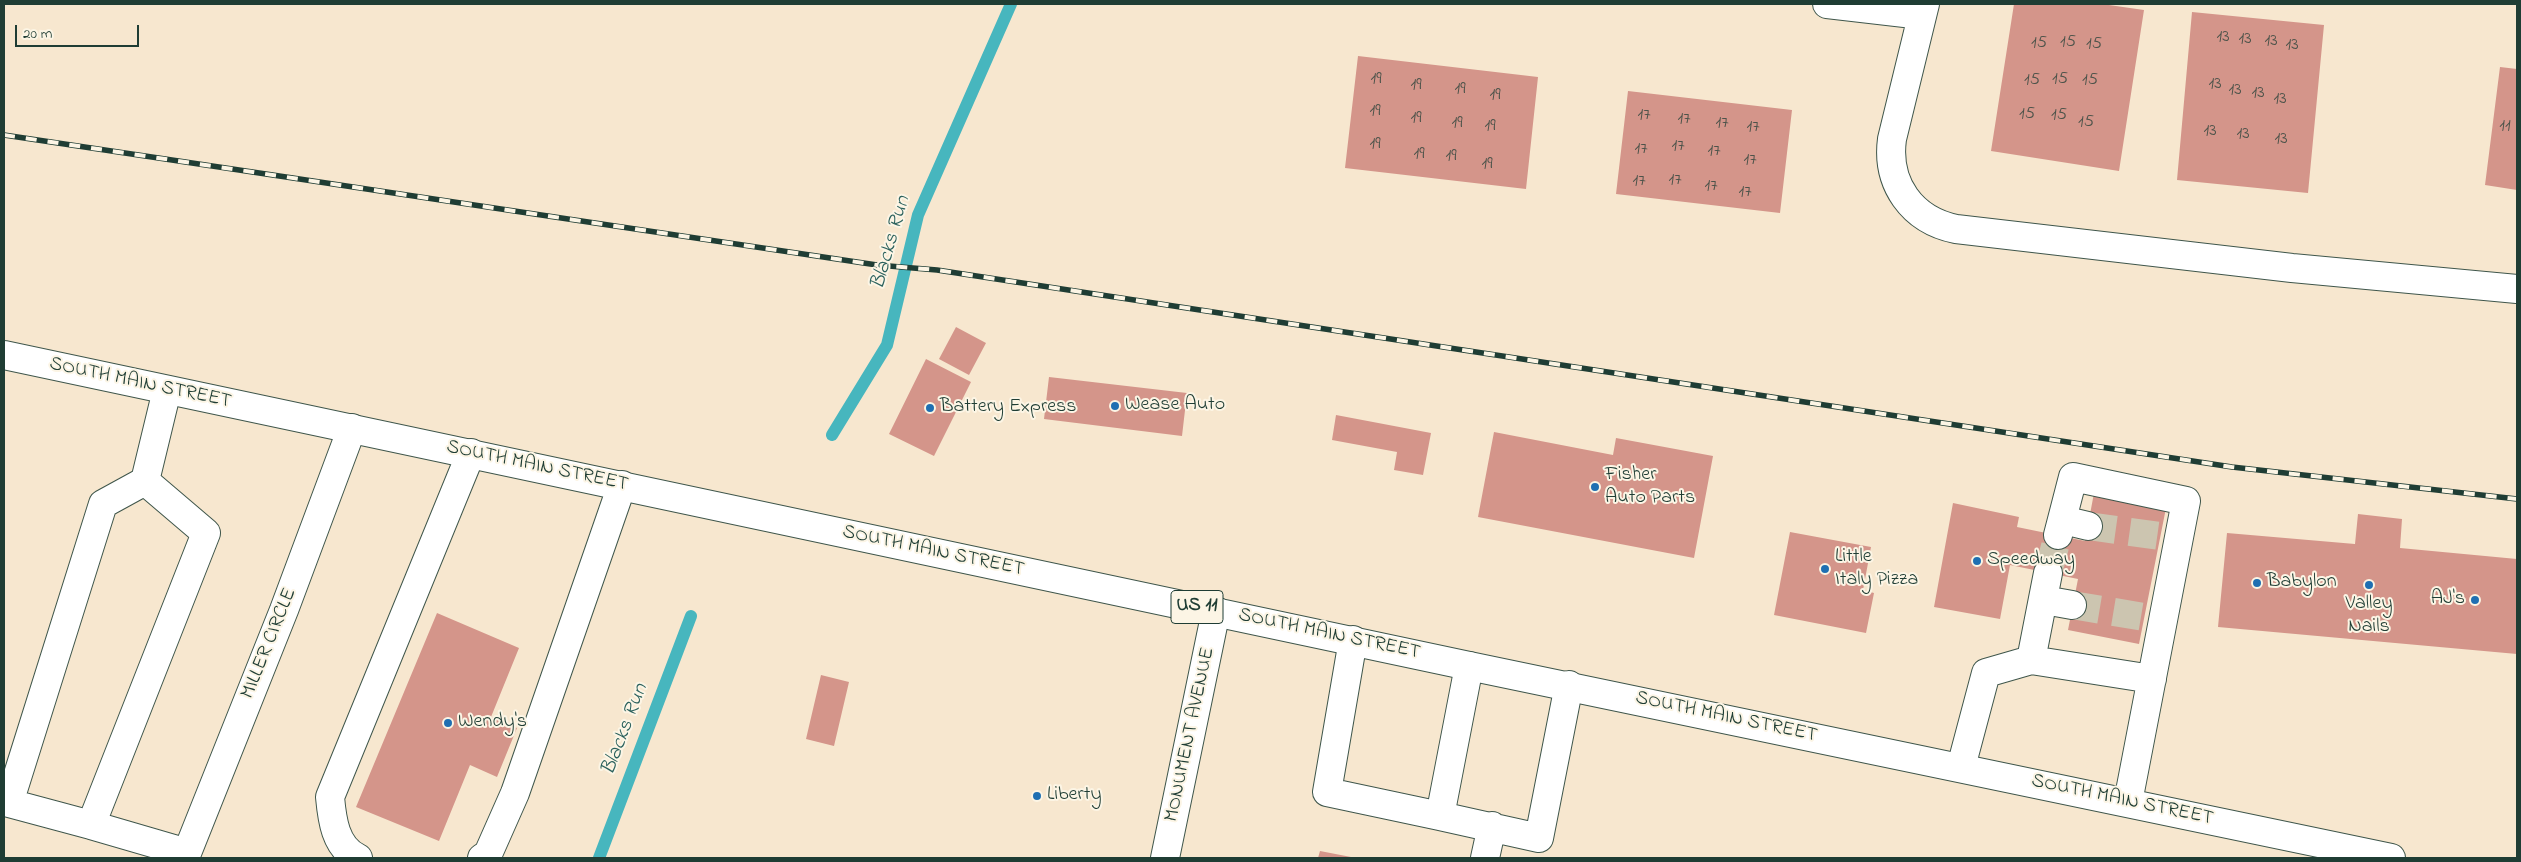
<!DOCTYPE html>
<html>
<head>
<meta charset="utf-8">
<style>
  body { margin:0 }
  #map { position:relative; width:2521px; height:862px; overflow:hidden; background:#f7e7cf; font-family:"Indie Flower",sans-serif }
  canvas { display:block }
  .frame { position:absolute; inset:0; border:5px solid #1f3d34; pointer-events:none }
  .scale { position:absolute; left:15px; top:25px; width:124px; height:22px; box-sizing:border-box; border:2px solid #1f3d34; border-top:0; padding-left:6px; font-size:15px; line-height:18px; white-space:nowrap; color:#1f3d34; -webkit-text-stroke:4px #fcf5e5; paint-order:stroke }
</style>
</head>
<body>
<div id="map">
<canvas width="2521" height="862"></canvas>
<div class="frame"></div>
<div class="scale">20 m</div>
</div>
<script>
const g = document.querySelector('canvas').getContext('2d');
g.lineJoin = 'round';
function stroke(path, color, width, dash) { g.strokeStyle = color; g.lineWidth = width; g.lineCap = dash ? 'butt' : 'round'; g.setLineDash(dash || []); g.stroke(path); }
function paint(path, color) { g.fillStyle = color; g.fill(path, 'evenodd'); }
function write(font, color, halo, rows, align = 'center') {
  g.font = font + ' "Indie Flower",sans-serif'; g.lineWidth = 4; g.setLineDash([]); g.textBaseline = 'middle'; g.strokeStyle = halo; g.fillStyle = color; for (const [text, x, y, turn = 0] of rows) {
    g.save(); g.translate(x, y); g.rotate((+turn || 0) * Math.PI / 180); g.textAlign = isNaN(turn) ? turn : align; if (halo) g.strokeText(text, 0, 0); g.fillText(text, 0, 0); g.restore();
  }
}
const stream = new Path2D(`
  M 832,435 L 887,345 L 918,215 L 1011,4
  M 599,858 L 691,616`);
const building = new Path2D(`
  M 2014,4 L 2102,4 L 2144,10 L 2119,171 L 1991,151 Z
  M 2192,12 L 2324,25 L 2308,193 L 2177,180 Z
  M 1358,56 L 1538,77 L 1526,189 L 1345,168 Z
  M 2500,67 L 2517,69 L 2517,190 L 2485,185 Z
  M 1628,91 L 1792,110 L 1780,213 L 1616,194 Z
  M 956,327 L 986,343 L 969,375 L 939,359 Z
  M 926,359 L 971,382 L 934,456 L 889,434 Z
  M 1049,377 L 1187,393 L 1182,436 L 1044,419 Z
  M 1336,415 L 1431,433 L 1423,475 L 1394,470 L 1397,452 L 1332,440 Z
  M 1494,432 L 1613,455 L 1616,438 L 1713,456 L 1694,558 L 1478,517 Z
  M 2094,493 L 2166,508 L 2139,644 L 2068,630 L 2078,579 L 2010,565 L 2000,619 L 1934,607 L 1953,503 L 2019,517 L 2017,527 L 2085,541 Z
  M 2358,514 L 2402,519 L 2400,548 L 2517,559 L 2517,654 L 2218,627 L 2227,533 L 2355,544 Z
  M 1790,532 L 1871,547 L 1863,590 L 1874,593 L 1866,633 L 1774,615 Z
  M 437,613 L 519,648 L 491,717 L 517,728 L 497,777 L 470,765 L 439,841 L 356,807 Z
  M 821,675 L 849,682 L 834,746 L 806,739 Z
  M 1320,851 L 1351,857 L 1351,858 L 1318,858 Z`);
const minorTunnel = new Path2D(`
  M 2088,526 L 2160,536
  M 2048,573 L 2058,535
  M 2072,605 L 2144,617`);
const minor = new Path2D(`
  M 1827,4 L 1922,15
  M 1925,4 L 1892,139 C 1886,184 1912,220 1956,229 L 2292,268 L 2517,289
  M 145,481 L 206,533 L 91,825 L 9,803 L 103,504 L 145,481 L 167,390
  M 2063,520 L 2088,526
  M 2058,535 L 2073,477 L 2186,501 L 2128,802
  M 2044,600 L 2072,605
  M 1353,640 L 1327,792 L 1440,816 L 1469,666
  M 2031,660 L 2152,679
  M 1961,767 L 1986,673 L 2031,660 L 2048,573
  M 1440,816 L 1539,838 L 1569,685
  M 91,825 L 187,853
  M 185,858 L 284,610 L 352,428
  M 358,858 C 335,847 332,819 330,797 L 471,453
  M 482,858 L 488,854 L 515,793 L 622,485
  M 1165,858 L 1216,611
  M 1485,858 L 1492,826`);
const major = new Path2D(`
  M 4,355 L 1469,666 L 2391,858`);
const rail = new Path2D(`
  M 4,135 L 877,265 L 937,270 L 2232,467 L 2517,499`);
const markers = [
  [1115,406,5,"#1f6fb2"],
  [930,408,5,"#1f6fb2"],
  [1595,487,5,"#1f6fb2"],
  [1977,561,5,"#1f6fb2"],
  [1825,569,5,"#1f6fb2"],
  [2257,583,5,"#1f6fb2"],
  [2369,585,5,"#1f6fb2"],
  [2475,600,5,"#1f6fb2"],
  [448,723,5,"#1f6fb2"],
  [1037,796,5,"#1f6fb2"]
];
const numberNames = [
  ["13",2223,38],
  ["13",2245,40],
  ["13",2271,42],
  ["15",2068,43],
  ["15",2039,44],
  ["15",2094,45],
  ["13",2292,46],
  ["19",1376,80],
  ["15",2060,80],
  ["15",2032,81],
  ["15",2090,81],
  ["13",2215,85],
  ["19",1416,86],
  ["19",1460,90],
  ["13",2235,91],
  ["13",2258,94],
  ["19",1495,96],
  ["13",2280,100],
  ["19",1375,112],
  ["15",2027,115],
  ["17",1644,116],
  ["15",2059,116],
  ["19",1416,119],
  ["17",1684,120],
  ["15",2086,123],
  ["19",1457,124],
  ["17",1722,124],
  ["19",1490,127],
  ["11",2505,127],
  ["17",1753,128],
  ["13",2210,132],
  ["13",2243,135],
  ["13",2281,140],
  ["19",1375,145],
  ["17",1678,147],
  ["17",1641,150],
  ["17",1714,152],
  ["19",1419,155],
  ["19",1451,157],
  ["17",1750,161],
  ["19",1487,165],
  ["17",1675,181],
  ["17",1639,182],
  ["17",1711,187],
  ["17",1745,193]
];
const shields = [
  [1197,607,52]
];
const shieldNames = [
  ["US 11",1197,607]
];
const streetNames = [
  ["SOUTH MAIN STREET",140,384,12],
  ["SOUTH MAIN STREET",537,467,12],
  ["SOUTH MAIN STREET",933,552,12],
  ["SOUTH MAIN STREET",1329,635,12],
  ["MILLER CIRCLE",270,644,-68],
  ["SOUTH MAIN STREET",1726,718,12],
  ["MONUMENT AVENUE",1191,735,-78],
  ["SOUTH MAIN STREET",2122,801,12]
];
const poiNames = [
  ["Wease Auto",1125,406],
  ["Battery Express",940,408],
  ["Fisher",1605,476],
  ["Auto Parts",1605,499],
  ["Little",1835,558],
  ["Italy Pizza",1835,581],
  ["Speedway",1987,561],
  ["Babylon",2267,583],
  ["AJ's",2465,600,"right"],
  ["Valley",2369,605,"center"],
  ["Nails",2369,628,"center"],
  ["Wendy's",458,723],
  ["Liberty",1047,796]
];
const waterNames = [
  ["Blacks Run",892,243,-74],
  ["Blacks Run",626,730,-69]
];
stroke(stream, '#47b6be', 12);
paint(building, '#d4958a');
stroke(minorTunnel, '#ccc5b0', 28, [28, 14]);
stroke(minor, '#3f564b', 30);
stroke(major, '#3f564b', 30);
stroke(minor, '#fff', 28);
stroke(major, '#fff', 28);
stroke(rail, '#1f3d34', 5.5);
stroke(rail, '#fcf5e5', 4, [11]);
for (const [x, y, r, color] of markers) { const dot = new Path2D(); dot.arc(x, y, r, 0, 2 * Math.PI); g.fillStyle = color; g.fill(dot); stroke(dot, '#fcf5e5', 2); }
write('18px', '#4c534a', null, numberNames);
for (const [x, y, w] of shields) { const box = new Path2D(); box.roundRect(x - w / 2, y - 16.5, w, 33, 4); g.fillStyle = '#fcf5e5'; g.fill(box); stroke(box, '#1f3d34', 1); }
write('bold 19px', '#1f3d34', null, shieldNames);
write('20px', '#1f3d34', '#fcf5e5', streetNames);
write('20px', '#1f3d34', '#fcf5e5', poiNames, 'left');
write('italic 21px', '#2b615d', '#fcf5e5', waterNames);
</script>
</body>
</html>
